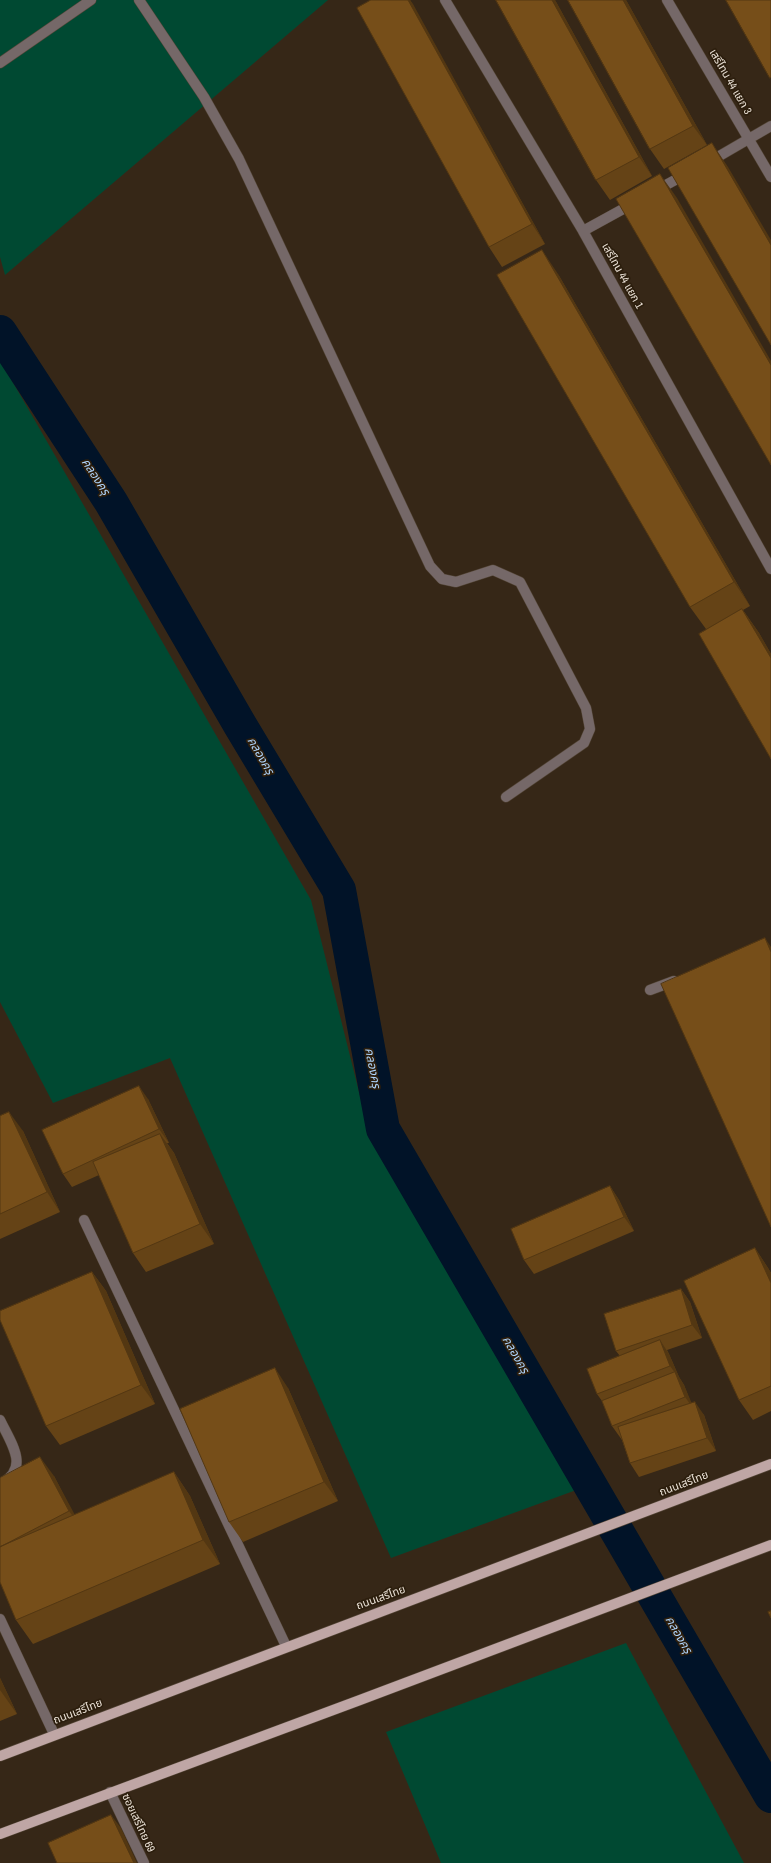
<!DOCTYPE html>
<html>
<head>
<meta charset="utf-8">
<style>
  body { margin:0 }
  canvas { display:block; background:#362717 }
</style>
</head>
<body>
<canvas width="771" height="1863"></canvas>
<script>
const g = document.querySelector('canvas').getContext('2d');
g.lineJoin = 'round';
function paint(path, color) { g.fillStyle = color; g.fill(path, 'evenodd'); }
function stroke(path, color, width, dash) { g.strokeStyle = color; g.lineWidth = width; g.lineCap = dash ? 'butt' : 'round'; g.setLineDash(dash || []); g.stroke(path); }
function write(font, color, halo, rows, align = 'center') {
  g.font = font + ' "Archivo Narrow","Noto Sans Thai",sans-serif'; g.lineWidth = 3.5; g.setLineDash([]); g.textBaseline = 'middle'; g.strokeStyle = halo; g.fillStyle = color; for (const [text, x, y, turn = 0] of rows) {
    g.save(); g.translate(x, y); g.rotate((+turn || 0) * Math.PI / 180); g.textAlign = isNaN(turn) ? turn : align; if (halo) g.strokeText(text, 0, 0); g.fillText(text, 0, 0); g.restore();
  }
}
const green = new Path2D(`
  M 0,0 L 328,0 L 5,275 L 0,257 Z
  M 0,360 L 311,900 L 370,1136 L 579,1489 L 391,1558 L 170,1058 L 53,1103 L 0,1002 Z
  M 626,1643 L 744,1863 L 441,1863 L 386,1732 Z`);
const canal = new Path2D(`
  M 0,332 L 111,502 L 240,725 L 339,890 L 383,1129 L 771,1796`);
const minor = new Path2D(`
  M 139,0 L 204,97 L 239,159 L 430,566 L 442,579 L 456,582 L 493,570 L 520,582 L 586,708 L 590,729 L 584,743 L 506,797
  M 445,0 L 583,231 L 771,569
  M 667,0 L 771,177
  M 0,63 L 91,0
  M 709,162 L 771,126
  M 655,191 L 686,174
  M 583,231 L 634,203
  M 650,990 L 674,981
  M 84,1220 L 286,1646
  M 0,1420 C 11,1443 31,1469 0,1484
  M 0,1619 L 54,1734
  M 110,1792 L 144,1863`);
const major = new Path2D(`
  M 0,1756 L 771,1464
  M 0,1834 L 360,1700 L 771,1545`);
const wall = new Path2D(`
  M 371,0 L 410,0 L 545,244 L 502,267 L 489,247 Z
  M 555,0 L 652,176 L 610,200 L 596,180 Z
  M 626,0 L 707,145 L 664,169 L 650,149 Z
  M 558,274 L 750,606 L 743,610 L 759,633 L 771,654 L 771,759 L 706,629 L 690,607 Z
  M 148,1099 L 169,1143 L 167,1143 L 174,1153 L 214,1244 L 146,1272 L 133,1253 L 99,1175 L 72,1187 L 63,1174 Z
  M 0,1116 L 23,1131 L 60,1212 L 0,1239 Z
  M 610,1186 L 619,1200 L 634,1231 L 534,1274 L 524,1260 Z
  M 755,1248 L 768,1268 L 771,1273 L 771,1411 L 753,1420 L 739,1400 Z
  M 92,1272 L 106,1291 L 155,1404 L 60,1445 L 46,1426 Z
  M 681,1289 L 690,1302 L 702,1338 L 667,1350 L 669,1354 L 679,1377 L 684,1385 L 691,1403 L 704,1415 L 716,1451 L 639,1477 L 630,1463 L 622,1440 L 612,1426 L 602,1401 L 597,1394 L 620,1356 L 616,1351 Z
  M 288,1388 L 338,1501 L 243,1542 L 229,1522 Z
  M 174,1472 L 190,1496 L 220,1564 L 33,1644 L 16,1620 L 0,1582 L 0,1478 L 54,1476 L 74,1515 Z
  M 0,1678 L 17,1714 L 0,1721 Z`);
const shadedWall = new Path2D(`
  M 408,0 L 410,0 L 413,4 L 545,244 L 532,224 Z
  M 552,0 L 555,0 L 652,176 L 639,157 Z
  M 623,0 L 626,0 L 707,145 L 693,126 Z
  M 712,143 L 728,167 L 771,240 L 771,245 Z
  M 660,174 L 677,198 L 771,361 L 771,365 Z
  M 542,250 L 558,274 L 750,606 L 734,582 Z
  M 742,609 L 759,633 L 771,654 L 771,658 Z
  M 765,938 L 771,947 L 771,952 Z
  M 139,1086 L 148,1099 L 169,1143 L 159,1129 Z
  M 9,1112 L 23,1131 L 60,1212 L 47,1192 Z
  M 160,1134 L 174,1153 L 214,1244 L 200,1224 Z
  M 610,1186 L 619,1200 L 634,1231 L 624,1217 Z
  M 755,1248 L 768,1268 L 771,1273 L 771,1283 Z
  M 92,1272 L 106,1291 L 155,1404 L 141,1385 Z
  M 681,1289 L 690,1302 L 702,1338 L 692,1325 Z
  M 660,1340 L 669,1354 L 679,1377 L 684,1385 L 695,1411 L 685,1397 L 676,1374 L 670,1366 Z
  M 275,1368 L 288,1388 L 338,1501 L 324,1482 Z
  M 695,1402 L 704,1415 L 716,1451 L 707,1438 Z
  M 40,1457 L 54,1476 L 83,1530 L 69,1511 Z
  M 174,1472 L 190,1496 L 220,1564 L 203,1540 Z
  M 0,1678 L 17,1714 L 0,1690 Z
  M 111,1815 L 121,1828 L 137,1863 L 134,1863 Z`);
const building = new Path2D(`
  M 371,0 L 408,0 L 532,224 L 489,247 L 357,8 Z
  M 496,0 L 552,0 L 639,157 L 596,180 Z
  M 568,0 L 623,0 L 693,126 L 650,149 Z
  M 726,0 L 771,0 L 771,77 L 770,78 Z
  M 712,143 L 771,245 L 771,345 L 668,168 Z
  M 660,174 L 771,365 L 771,465 L 616,199 Z
  M 542,250 L 734,582 L 690,607 L 497,275 Z
  M 742,609 L 771,658 L 771,759 L 699,634 Z
  M 765,938 L 771,952 L 771,1227 L 661,984 Z
  M 139,1086 L 159,1129 L 63,1174 L 42,1130 Z
  M 9,1112 L 47,1192 L 0,1214 L 0,1116 Z
  M 160,1134 L 200,1224 L 133,1253 L 93,1162 Z
  M 610,1186 L 624,1217 L 524,1260 L 511,1229 Z
  M 755,1248 L 771,1283 L 771,1386 L 739,1400 L 684,1281 Z
  M 92,1272 L 141,1385 L 46,1426 L 0,1320 L 0,1311 Z
  M 681,1289 L 692,1325 L 616,1351 L 604,1314 Z
  M 660,1340 L 670,1366 L 597,1394 L 587,1369 Z
  M 275,1368 L 324,1482 L 229,1522 L 180,1409 Z
  M 675,1372 L 685,1397 L 612,1426 L 602,1401 Z
  M 695,1402 L 707,1438 L 630,1463 L 618,1427 Z
  M 40,1457 L 69,1511 L 0,1547 L 0,1478 Z
  M 174,1472 L 203,1540 L 16,1620 L 0,1582 L 0,1547 Z
  M 771,1611 L 771,1618 L 768,1612 Z
  M 111,1815 L 134,1863 L 57,1863 L 48,1843 Z`);
const streetNames = [
  ["เสรีไทน 44 แยก 3",730,82,60],
  ["เสรีไทน 44 แยก 1",622,276,61],
  ["ถนนเสรีไทย",684,1484,-21],
  ["ถนนเสรีไทย",381,1598,-20],
  ["ถนนเสรีไทย",78,1712,-21],
  ["ซอยเสรีไทย 69",138,1823,65]
];
const waterNames = [
  ["คลองครุ",95,477,57],
  ["คลองครุ",260,756,60],
  ["คลองครุ",372,1068,79],
  ["คลองครุ",515,1355,60],
  ["คลองครุ",678,1635,60]
];
paint(green, '#004932');
stroke(canal, '#011328', 34);
stroke(minor, '#534536', 11);
stroke(major, '#534536', 11);
stroke(minor, '#756868', 10);
stroke(major, '#bfa6a5', 10);
paint(wall, '#654316');
paint(shadedWall, '#533712');
paint(building, '#764e19');
stroke(building, '#533712', 1);
write('11px', '#ebe2d7', '#2c1e0d', streetNames);
write('italic 12px', '#afd5fd', '#2c1e0d', waterNames);
</script>
</body>
</html>
